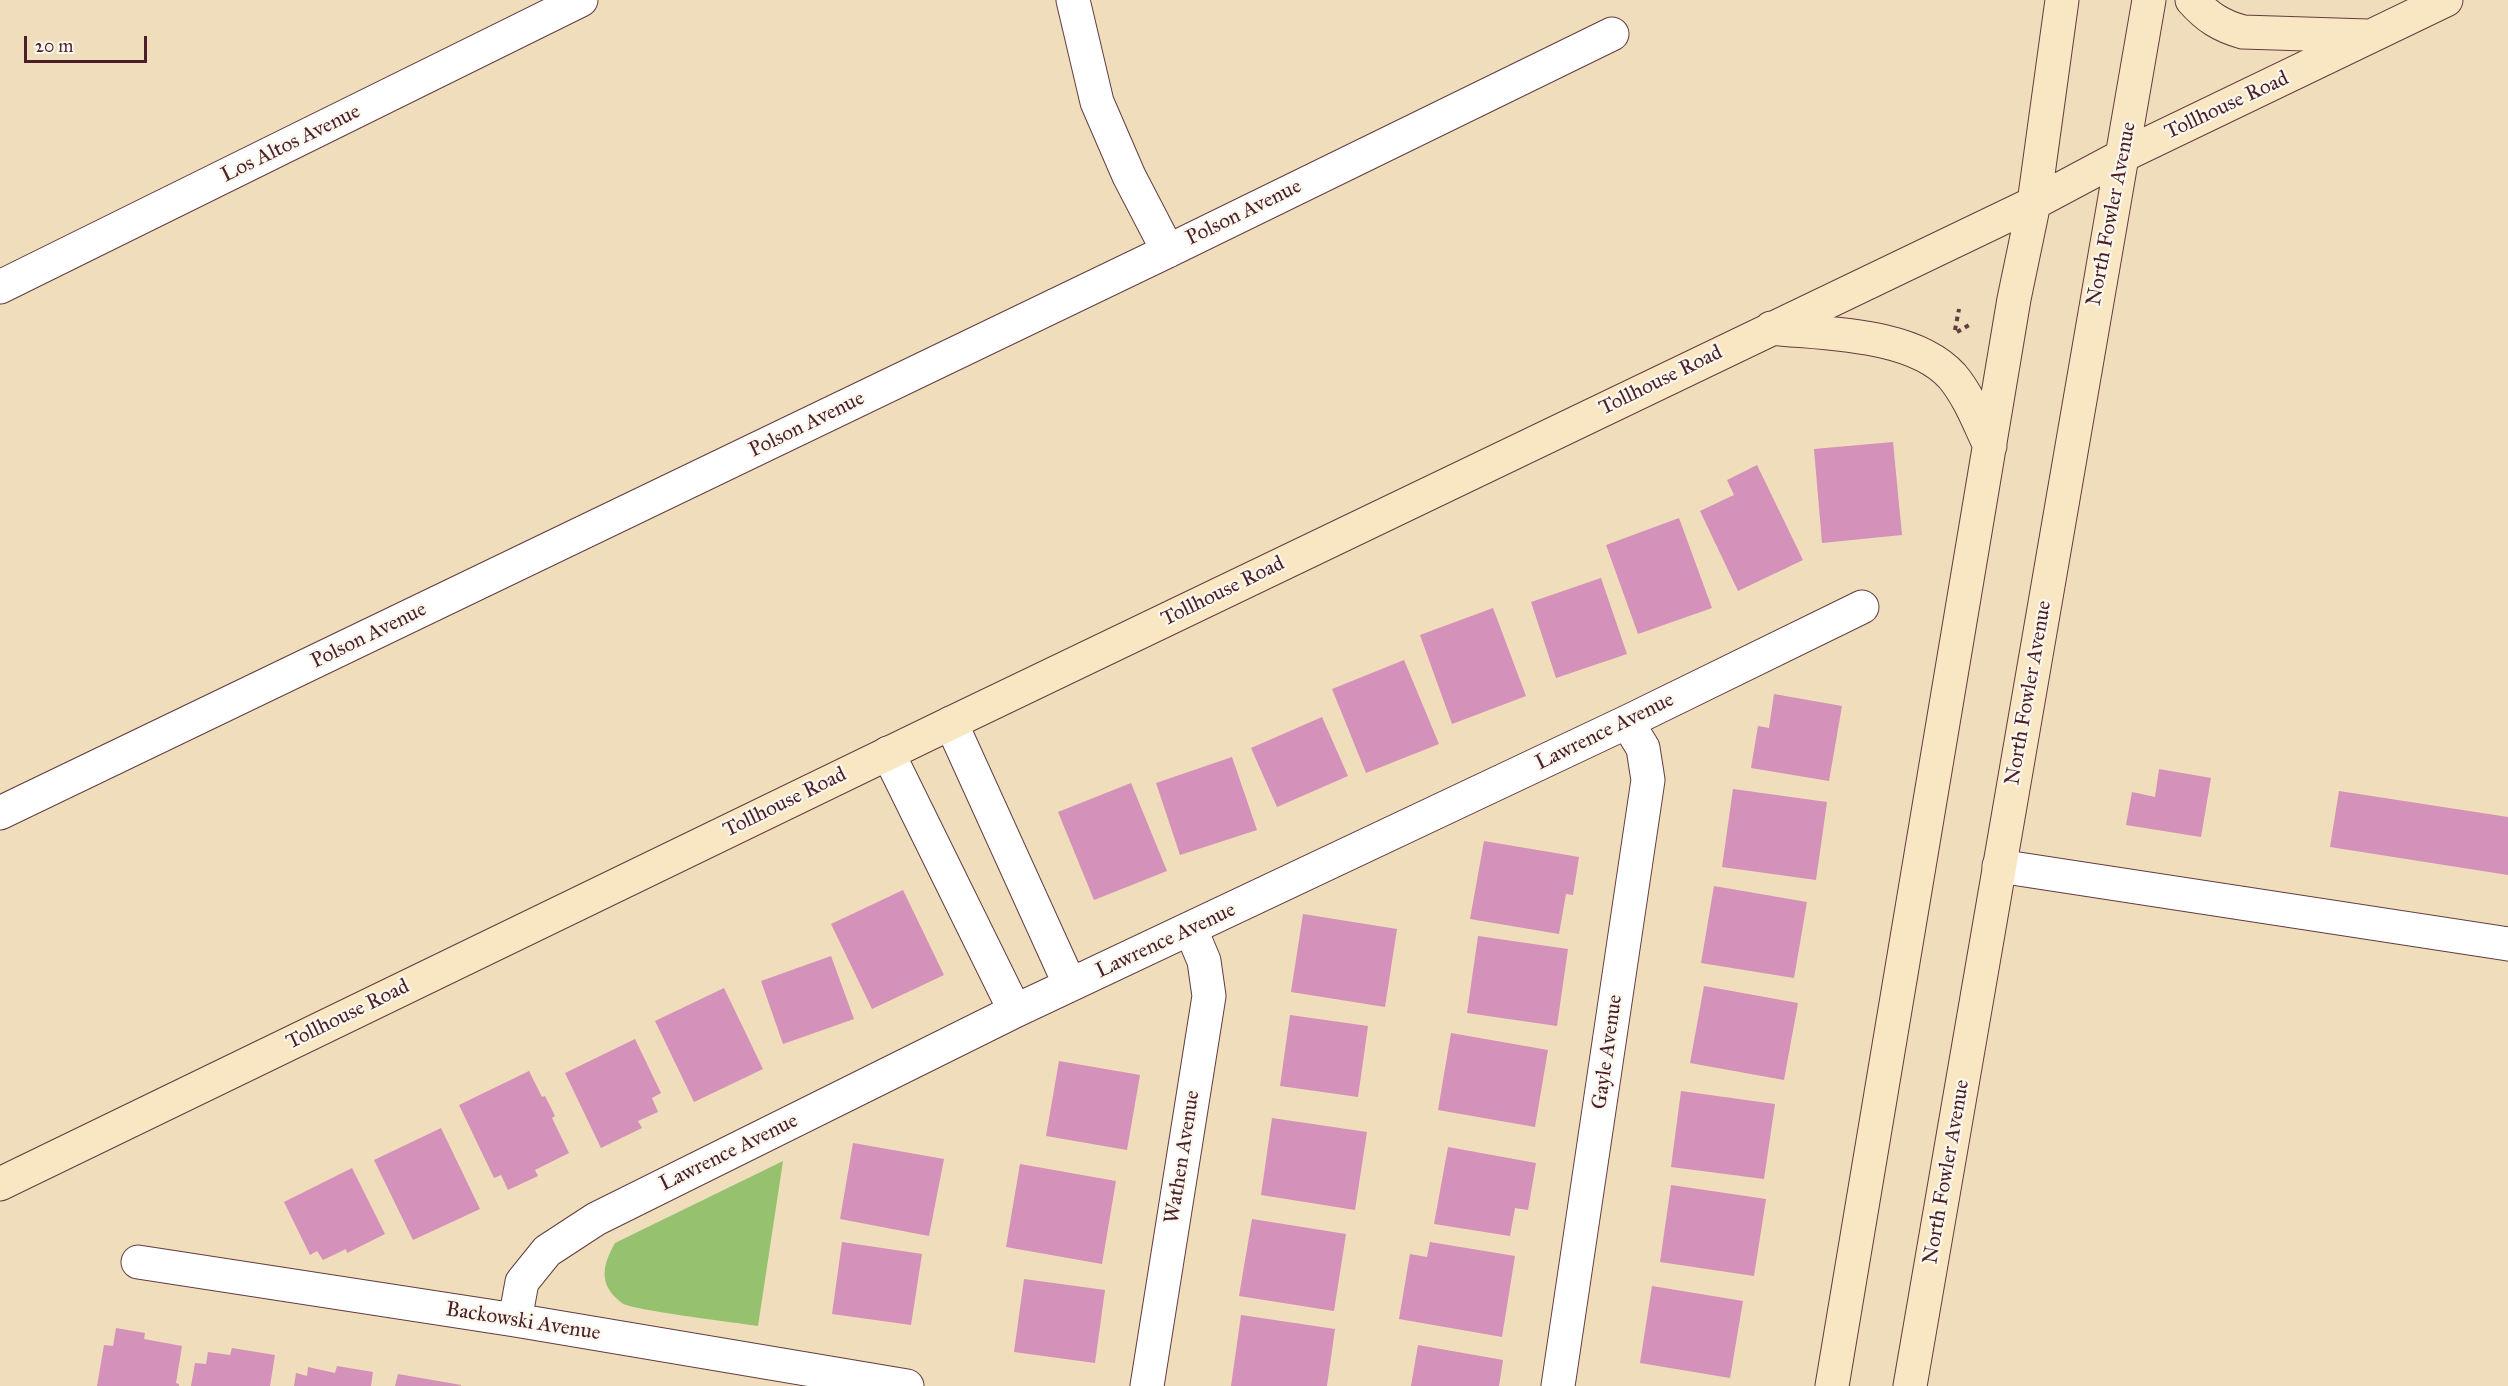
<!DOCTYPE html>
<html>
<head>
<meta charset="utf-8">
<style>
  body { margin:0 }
  #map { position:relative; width:2508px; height:1386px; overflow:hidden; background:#f0ddbb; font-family:"IM FELL Great Primer",serif }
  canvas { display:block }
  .scale { position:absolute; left:24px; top:36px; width:123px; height:27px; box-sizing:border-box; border:3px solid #4a1f2b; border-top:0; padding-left:8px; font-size:18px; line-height:21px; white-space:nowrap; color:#4a1f2b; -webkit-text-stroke:4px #fbf7ec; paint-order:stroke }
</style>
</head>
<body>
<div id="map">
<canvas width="2508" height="1386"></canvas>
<div class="scale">20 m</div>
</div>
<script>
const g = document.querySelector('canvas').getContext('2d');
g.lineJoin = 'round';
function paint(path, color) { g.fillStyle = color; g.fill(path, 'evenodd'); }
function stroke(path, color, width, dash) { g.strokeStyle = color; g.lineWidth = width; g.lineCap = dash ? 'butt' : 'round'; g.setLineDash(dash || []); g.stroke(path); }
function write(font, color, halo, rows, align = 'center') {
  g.font = font + ' "IM FELL Great Primer",serif'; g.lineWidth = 4.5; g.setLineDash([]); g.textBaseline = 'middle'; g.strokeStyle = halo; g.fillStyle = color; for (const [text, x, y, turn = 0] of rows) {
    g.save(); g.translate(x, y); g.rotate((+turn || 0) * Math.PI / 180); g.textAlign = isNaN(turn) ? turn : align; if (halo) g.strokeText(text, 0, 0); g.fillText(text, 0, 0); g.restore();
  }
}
const green = new Path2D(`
  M 783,1161 L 758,1326 C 739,1323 630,1310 622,1303 C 598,1285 602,1266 615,1243 Z`);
const building = new Path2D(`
  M 1893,442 L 1902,535 L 1822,543 L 1814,449 Z
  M 1757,465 L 1803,560 L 1738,591 L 1700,511 L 1734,495 L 1727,480 Z
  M 1679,518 L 1712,608 L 1638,634 L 1606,545 Z
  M 1601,578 L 1627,654 L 1556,678 L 1531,602 Z
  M 1493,608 L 1526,696 L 1452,724 L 1420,635 Z
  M 1404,660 L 1439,744 L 1366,773 L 1332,689 Z
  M 1774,694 L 1842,706 L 1829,781 L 1751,768 L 1758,726 L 1769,728 Z
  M 1322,717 L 1348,776 L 1277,807 L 1251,748 Z
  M 1232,757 L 1257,830 L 1180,855 L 1156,783 Z
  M 2159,769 L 2211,778 L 2201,837 L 2126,825 L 2132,792 L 2155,797 Z
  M 1131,783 L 1167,871 L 1094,900 L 1058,812 Z
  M 1733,789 L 1827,802 L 1816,880 L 1722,867 Z
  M 2339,791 L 2508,817 L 2508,875 L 2330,847 Z
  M 1484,841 L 1579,857 L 1573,895 L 1566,894 L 1559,934 L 1470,919 Z
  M 1714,886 L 1807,902 L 1794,978 L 1701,963 Z
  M 903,890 L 944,975 L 872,1009 L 831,924 Z
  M 1303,914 L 1397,929 L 1385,1007 L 1291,992 Z
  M 1478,936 L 1568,949 L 1557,1026 L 1467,1013 Z
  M 831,956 L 854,1019 L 783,1044 L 761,981 Z
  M 1704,986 L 1798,1003 L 1784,1080 L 1690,1063 Z
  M 724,988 L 763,1069 L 694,1102 L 655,1021 Z
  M 1290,1015 L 1368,1026 L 1358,1097 L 1280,1086 Z
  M 1451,1033 L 1548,1050 L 1535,1127 L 1438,1110 Z
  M 635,1039 L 661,1093 L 652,1098 L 658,1112 L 638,1121 L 642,1128 L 601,1148 L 565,1073 Z
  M 1059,1061 L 1140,1075 L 1127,1150 L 1046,1136 Z
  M 529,1071 L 542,1097 L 545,1096 L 555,1116 L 552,1118 L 569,1153 L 535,1170 L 538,1176 L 508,1190 L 501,1175 L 494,1178 L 459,1105 Z
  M 1681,1091 L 1775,1104 L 1764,1179 L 1671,1167 Z
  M 1272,1118 L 1367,1132 L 1355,1210 L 1261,1195 Z
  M 441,1128 L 480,1209 L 413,1240 L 374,1160 Z
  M 853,1143 L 944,1159 L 929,1236 L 840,1219 Z
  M 1448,1147 L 1536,1163 L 1528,1210 L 1515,1208 L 1510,1236 L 1434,1224 Z
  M 1020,1164 L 1116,1181 L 1102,1264 L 1006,1247 Z
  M 352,1168 L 385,1234 L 347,1253 L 346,1249 L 323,1260 L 317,1251 L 310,1255 L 284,1202 Z
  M 1671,1185 L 1766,1199 L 1754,1276 L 1660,1262 Z
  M 1252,1219 L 1346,1234 L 1334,1311 L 1239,1296 Z
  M 842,1242 L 922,1254 L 911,1325 L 832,1314 Z
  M 1430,1242 L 1515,1256 L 1502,1337 L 1399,1319 L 1410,1254 L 1427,1257 Z
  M 1024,1279 L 1105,1290 L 1095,1363 L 1014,1352 Z
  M 1652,1286 L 1743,1301 L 1730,1378 L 1640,1363 Z
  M 1241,1315 L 1335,1329 L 1327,1386 L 1231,1386 Z
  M 116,1328 L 145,1333 L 144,1339 L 182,1346 L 176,1383 L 179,1384 L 179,1386 L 97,1386 L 104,1345 L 113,1346 Z
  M 1418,1345 L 1503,1360 L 1499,1386 L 1411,1386 Z
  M 232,1348 L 275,1355 L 270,1386 L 191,1386 L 195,1363 L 206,1364 L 208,1352 L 230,1355 Z
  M 337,1366 L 373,1372 L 371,1386 L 294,1386 L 296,1373 L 307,1376 L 308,1367 L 335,1373 Z
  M 398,1374 L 461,1385 L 461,1386 L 395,1386 Z`);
const path = new Path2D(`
  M 1955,330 L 1959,309
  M 1957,332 L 1971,324`);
const street = new Path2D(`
  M 1073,0 L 1097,102 L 1129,176 L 1168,251
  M 0,287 L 581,0
  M 951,723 L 1070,985
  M 888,753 L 1015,1011
  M 0,813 L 1168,251 L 1612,34
  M 1999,866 L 2508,944
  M 138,1262 L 515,1320 L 907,1386
  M 515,1320 L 522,1282 L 547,1251 L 596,1219 L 1015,1011 L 1627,722 L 1862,607
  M 1147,1386 L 1209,996 L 1204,961 L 1191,930
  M 1558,1386 L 1648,780 L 1643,748 L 1627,722`);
const secondary = new Path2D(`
  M 2192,0 C 2207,17 2221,26 2243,32 L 2368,36
  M 1771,328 C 1826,334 1913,333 1952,376 C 1969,396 1979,423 1990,446
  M 0,1184 L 951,723 L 2034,203 L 2124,155 L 2446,0
  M 1832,1386 L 2014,299 L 2034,203 L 2062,0
  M 1910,1386 L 2149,0`);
const streetNames = [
  ["Tollhouse Road",2227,106,-25],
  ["Los Altos Avenue",291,144,-26],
  ["Polson Avenue",1244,213,-26],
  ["North Fowler Avenue",2112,214,-79],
  ["Tollhouse Road",1661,381,-26],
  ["Polson Avenue",807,425,-26],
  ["Tollhouse Road",1223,592,-26],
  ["Polson Avenue",369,636,-26],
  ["North Fowler Avenue",2029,693,-80],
  ["Lawrence Avenue",1605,732,-26],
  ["Tollhouse Road",785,803,-26],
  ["Lawrence Avenue",1166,941,-25],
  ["Tollhouse Road",348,1015,-26],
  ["Gayle Avenue",1608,1052,-82],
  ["Lawrence Avenue",729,1153,-26],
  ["Wathen Avenue",1183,1157,-81],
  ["North Fowler Avenue",1947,1172,-80],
  ["Backowski Avenue",523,1322,9]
];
paint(green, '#96c270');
paint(building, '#d491b9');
stroke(street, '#633c41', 35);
stroke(secondary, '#633c41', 35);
stroke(path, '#633c41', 4, [4.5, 4.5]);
stroke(street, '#fff', 33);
stroke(secondary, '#f9e7c3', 33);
write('21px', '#4a1f2b', '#fbf7ec', streetNames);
</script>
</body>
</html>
